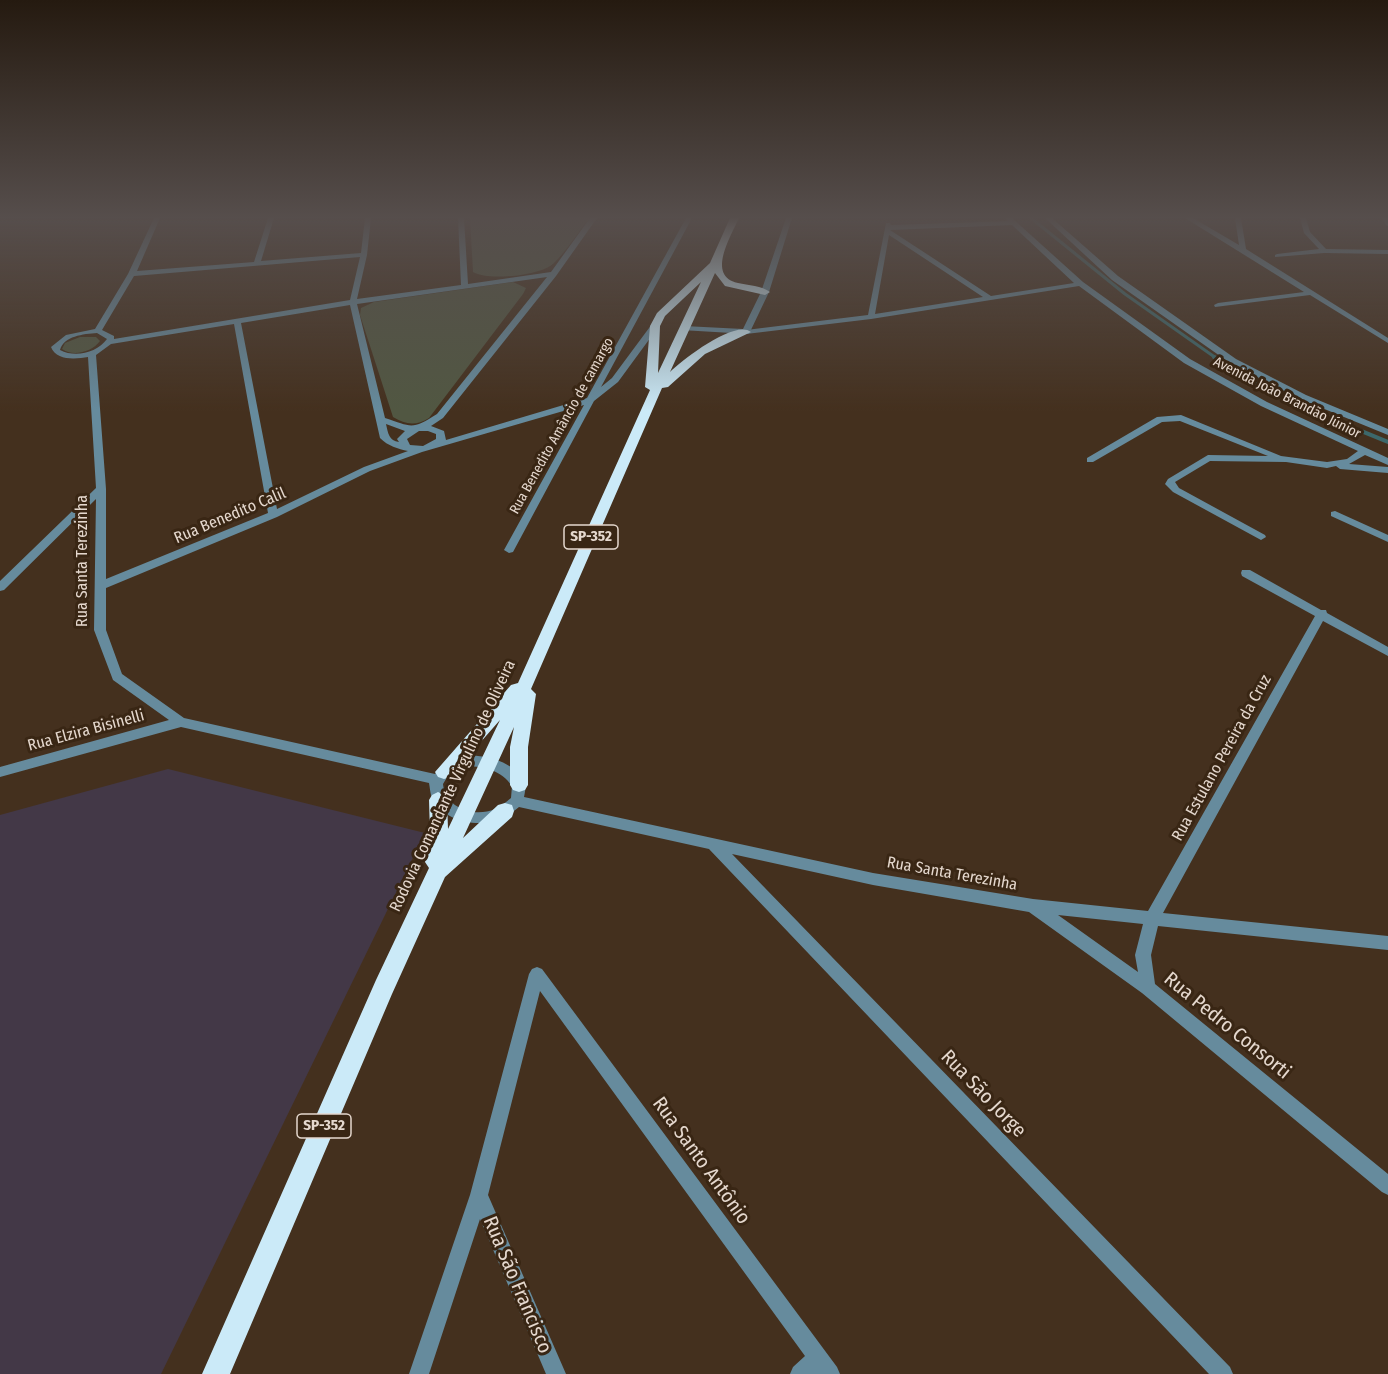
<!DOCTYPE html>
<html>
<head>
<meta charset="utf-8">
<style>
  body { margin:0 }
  canvas { display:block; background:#44301e }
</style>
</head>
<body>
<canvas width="1388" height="1374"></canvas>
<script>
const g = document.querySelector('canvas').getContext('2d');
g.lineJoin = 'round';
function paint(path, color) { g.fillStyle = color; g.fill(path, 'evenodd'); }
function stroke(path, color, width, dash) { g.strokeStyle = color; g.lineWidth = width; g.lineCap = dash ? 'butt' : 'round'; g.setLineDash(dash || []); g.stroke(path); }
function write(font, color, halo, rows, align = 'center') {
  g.font = font + ' "Fira Sans Condensed",sans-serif'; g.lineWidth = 6; g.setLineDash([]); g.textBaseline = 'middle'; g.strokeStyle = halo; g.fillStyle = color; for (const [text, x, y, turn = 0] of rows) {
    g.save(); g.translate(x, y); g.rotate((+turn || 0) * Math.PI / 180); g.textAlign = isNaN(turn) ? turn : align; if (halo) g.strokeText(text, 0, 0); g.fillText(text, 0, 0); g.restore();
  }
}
const industrial = new Path2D(`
  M 168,769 L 425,833 L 161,1374 L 0,1374 L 0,815 Z`);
const green = new Path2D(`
  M 470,218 L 589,218 C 578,233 567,250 554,263 C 541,276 488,281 473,272 Z
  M 513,282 L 526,288 L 523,294 L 429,418 C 416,426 406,425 393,417 L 360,315 L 361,308 L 374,302 Z
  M 80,337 L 96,337 L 100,341 C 92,352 73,357 62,349 L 65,343 Z`);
const streamFar1 = new Path2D(`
  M 1031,218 L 1125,294 L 1216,358`);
const stream = new Path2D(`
  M 1214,357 C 1267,395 1328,417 1388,442`);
const minor = new Path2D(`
  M 154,218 L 160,218 L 137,271 L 254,262 L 268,218 L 274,218 L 261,261 L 361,253 L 365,218 L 371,218 L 367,255 L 357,299 L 461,285 L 458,218 L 464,218 L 468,284 L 551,272 L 590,218 L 597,218 L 556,276 L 443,418 L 431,426 L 444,431 L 446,440 L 587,398 L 686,218 L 692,218 L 601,387 L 612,378 L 652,324 L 659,326 L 618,382 L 594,401 L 513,552 L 509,553 L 504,550 L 584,405 L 422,452 L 370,471 L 277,517 L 106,588 L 106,630 L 122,674 L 184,718 L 435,774 C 441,765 456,757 467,756 C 486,754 517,763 525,783 C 526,787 525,792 524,797 L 873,873 L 1033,899 L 1148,911 L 1315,616 L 1242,576 L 1241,573 L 1242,570 L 1250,570 L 1321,610 L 1326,610 L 1327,613 L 1388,647 L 1388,656 L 1323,621 L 1163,913 L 1388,936 L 1388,950 L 1158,926 L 1151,955 L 1155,984 L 1388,1174 L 1388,1195 L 1382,1192 L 1142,993 L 1029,912 L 873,885 L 732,854 L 1230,1367 L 1233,1374 L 1209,1374 L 709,849 L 519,807 C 514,811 509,815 503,818 C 481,829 443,822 432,798 C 430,793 430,788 429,783 L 181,727 L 0,777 L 0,767 L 169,720 L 113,680 L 94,630 L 96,499 L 4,590 L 0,591 L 0,581 L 96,488 L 88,357 C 76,359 56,361 51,347 L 66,335 L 95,329 L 128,274 ZM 360,257 L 350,300 L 114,339 L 114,336 L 102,330 L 134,276 ZM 547,277 L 437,414 C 412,430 412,427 385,418 L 357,304 ZM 350,305 L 380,438 C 388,446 398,449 408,451 L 364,467 L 277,509 L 241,323 ZM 234,324 L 268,513 L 106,579 L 106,489 L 96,355 L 111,344 ZM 97,333 L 107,339 C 97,353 75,358 60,350 C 64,336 83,334 97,333 ZM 386,424 L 405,431 L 397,439 L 399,442 C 389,441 388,433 386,424 ZM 419,431 L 428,431 L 436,434 L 436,439 L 423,446 L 410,445 L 407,439 ZM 467,766 C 485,767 501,770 512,786 L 511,798 C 506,802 500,807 495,809 C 474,818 445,808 443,784 L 449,774 ZM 1058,915 L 1143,924 L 1135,955 L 1138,972 Z
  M 1005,218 L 1012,218 L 1083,282 L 1190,359 L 1267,402 L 1388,458 L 1388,465 L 1365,455 L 1349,464 L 1388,467 L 1388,473 L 1340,469 L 1336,466 L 1327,468 L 1286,462 L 1210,461 L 1175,482 L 1179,488 L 1265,535 L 1266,537 L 1261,540 L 1173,492 L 1165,484 L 1168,479 L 1208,455 L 1268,456 L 1180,421 L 1162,422 L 1093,462 L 1087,462 L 1087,458 L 1157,417 L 1181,415 L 1281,456 L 1327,462 L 1347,459 L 1358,451 L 1261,406 L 1184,363 L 1079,286 L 871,319 L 746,334 L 742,332 L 746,330 L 868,315 L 886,223 L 890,223 L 891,225 L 1008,221 ZM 1012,225 L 1074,283 L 991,296 L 890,230 ZM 889,235 L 983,297 L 875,314 Z
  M 1045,218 L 1052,218 L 1118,276 L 1236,359 L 1306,395 L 1388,429 L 1388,435 L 1300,399 L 1230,363 L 1112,280 Z
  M 1185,218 L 1193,218 L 1239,245 L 1235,218 L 1241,218 L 1246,249 L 1388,338 L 1388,343 L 1310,295 L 1215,307 L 1214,305 L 1218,303 L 1304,292 Z
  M 1300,218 L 1306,218 L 1310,232 L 1326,249 L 1388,250 L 1388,254 L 1324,253 L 1275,257 L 1275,255 L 1277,254 L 1319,249 L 1304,233 Z
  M 1382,218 L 1388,218 L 1388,226 L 1386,225 Z
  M 1335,511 L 1388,535 L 1388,542 L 1331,516 L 1331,512 Z
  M 537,967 L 542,969 L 837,1367 L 840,1374 L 790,1374 L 793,1367 L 805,1356 L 540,991 L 488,1195 L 566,1374 L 546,1374 L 480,1219 L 429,1374 L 409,1374 L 470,1195 L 529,974 L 532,969 Z`);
const tertiary = new Path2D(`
  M 786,218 L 792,218 L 769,292 L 749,334 L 681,330 L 680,328 L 684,326 L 743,329 L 761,292 Z`);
const trunk = new Path2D(`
  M 730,218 L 739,218 C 731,236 706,276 738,283 C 748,285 762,286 770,292 L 765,295 L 725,286 L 715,273 L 670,372 C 682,360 735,319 751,332 L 705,354 L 668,387 L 662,388 L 531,689 L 536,694 L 528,747 L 528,785 L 525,790 L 519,792 L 513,790 L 510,785 L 510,747 L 514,727 L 463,838 L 498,805 L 505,803 L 512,805 L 514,811 L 512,817 L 445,877 L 392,994 L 230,1374 L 202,1374 L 376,980 L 429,868 L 425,862 L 430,833 L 429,800 L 432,795 L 438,792 L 444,795 L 447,800 L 448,829 L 500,720 L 450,777 L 444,779 L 438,777 L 435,772 L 511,685 L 518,683 L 650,390 L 645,387 L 650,326 L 657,313 L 710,263 ZM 701,282 L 658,373 L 660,326 L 665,316 Z`);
const farStreetnames = [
  ["Avenida João Brandão Júnior",1287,398,27],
  ["Rua Benedito Amâncio de camargo",562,426,-61]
];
const shields = [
  [591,537,54],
  [324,1126,54]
];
const shieldNames = [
  ["SP-352",591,537],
  ["SP-352",324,1126]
];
const streetNames = [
  ["Rua Benedito Calil",230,516,-23],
  ["Rua Santa Terezinha",83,561,-90],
  ["Rua Elzira Bisinelli",86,731,-15],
  ["Rua Estulano Pereira da Cruz",1222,758,-61],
  ["Rodovia Comandante Virgulino de Oliveira",453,786,-65],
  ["Rua Santa Terezinha",952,874,10]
];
const nearStreetnames = [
  ["Rua Pedro Consorti",1227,1026,39],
  ["Rua São Jorge",983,1094,46],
  ["Rua Santo Antônio",701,1161,54],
  ["Rua São Francisco",517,1285,67]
];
paint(industrial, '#433847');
paint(green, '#515742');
stroke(streamFar1, '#3c686b', 3);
stroke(stream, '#3c686b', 4);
paint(minor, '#668b9d');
paint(tertiary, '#668b9d');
paint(trunk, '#cbeaf8');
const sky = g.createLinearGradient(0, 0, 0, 411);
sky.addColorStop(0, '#251a10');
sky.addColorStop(0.53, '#564e4c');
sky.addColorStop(1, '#564e4c00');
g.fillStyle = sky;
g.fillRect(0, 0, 1388, 411);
write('14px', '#e5d8ce', '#392614', farStreetnames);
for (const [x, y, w] of shields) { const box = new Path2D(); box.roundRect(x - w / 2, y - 12, w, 24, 4.5); g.fillStyle = '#392614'; g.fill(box); stroke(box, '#e5d8ce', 1.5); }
write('bold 15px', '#e5d8ce', null, shieldNames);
write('16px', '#e5d8ce', '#392614', streetNames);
write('20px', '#e5d8ce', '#392614', nearStreetnames);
</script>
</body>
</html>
